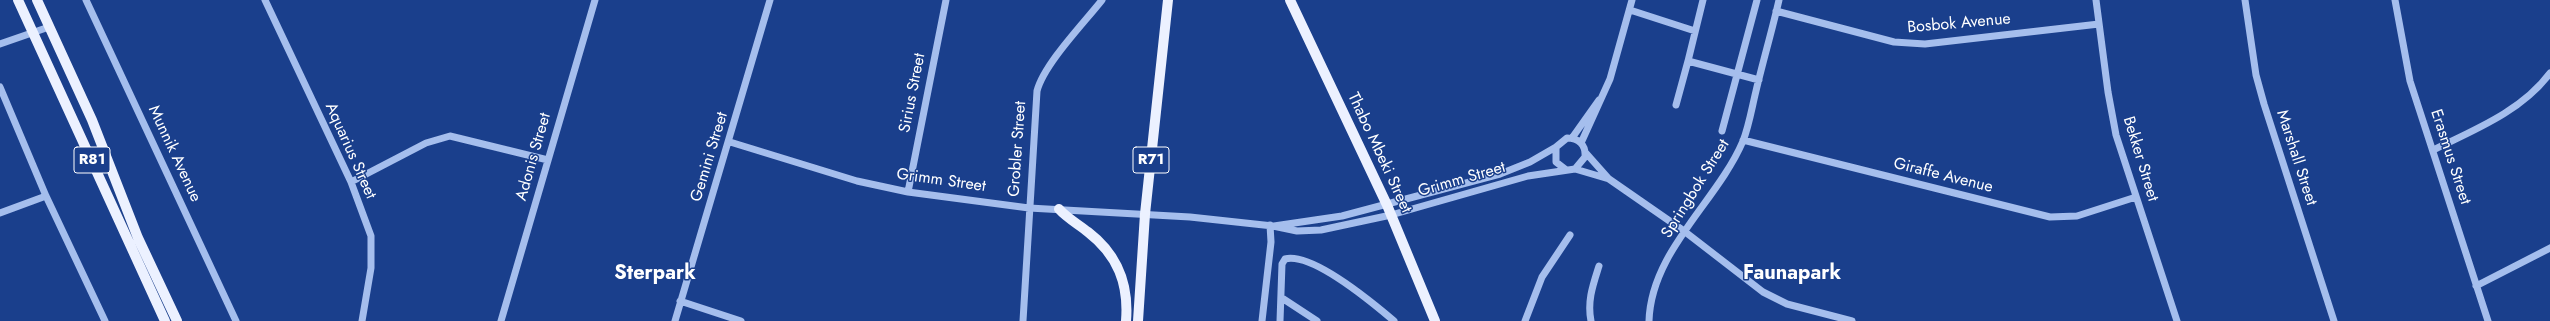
<!DOCTYPE html>
<html>
<head>
<meta charset="utf-8">
<style>
  body { margin:0 }
  canvas { display:block; background:#1a3f8c }
</style>
</head>
<body>
<canvas width="2550" height="321"></canvas>
<script>
const g = document.querySelector('canvas').getContext('2d');
g.lineJoin = 'round';
function stroke(path, color, width, dash) { g.strokeStyle = color; g.lineWidth = width; g.lineCap = dash ? 'butt' : 'round'; g.setLineDash(dash || []); g.stroke(path); }
function write(font, color, halo, rows, align = 'center') {
  g.font = font + ' Jost,sans-serif'; g.lineWidth = 3; g.setLineDash([]); g.textBaseline = 'middle'; g.strokeStyle = halo; g.fillStyle = color; for (const [text, x, y, turn = 0] of rows) {
    g.save(); g.translate(x, y); g.rotate((+turn || 0) * Math.PI / 180); g.textAlign = isNaN(turn) ? turn : align; if (halo) g.strokeText(text, 0, 0); g.fillText(text, 0, 0); g.restore();
  }
}
const minor = new Path2D(`
  M 86,0 L 236,321
  M 265,0 L 351,182 L 371,236 L 371,268 L 362,321
  M 2096,0 L 2108,92 L 2116,135 L 2177,321
  M 2245,0 L 2256,75 L 2264,104 L 2334,321
  M 2395,0 L 2410,81 L 2488,321
  M 1630,10 L 1695,31
  M 1776,11 L 1894,42 L 1925,44 L 2099,24
  M 0,44 L 49,27
  M 1688,61 L 1703,0
  M 0,87 L 46,196 L 105,321
  M 1676,105 L 1688,61 L 1759,80
  M 1722,131 L 1757,0
  M 1572,138 L 1599,100
  M 1743,140 L 2050,217 L 2077,216 L 2136,197
  M 730,142 L 857,181 L 908,192 L 1029,208 L 1190,217 L 1273,226 L 1297,231 L 1321,230 L 1391,215 L 1528,176 L 1575,169 L 1585,157 C 1586,145 1579,138 1567,138 L 1556,147 L 1556,162 L 1565,169
  M 1581,143 L 1610,79 L 1632,0
  M 2433,150 C 2474,130 2522,111 2550,73
  M 1585,152 L 1609,179 L 1684,231 L 1763,292 L 1787,304 L 1852,321
  M 1575,169 L 1609,179
  M 351,182 L 426,143 L 450,136 L 548,160
  M 908,192 L 946,0
  M 0,213 L 46,196
  M 1274,226 L 1342,216 L 1500,174 L 1530,162 L 1556,147
  M 2476,286 L 2550,248
  M 1282,298 L 1317,321
  M 680,301 L 741,321
  M 501,321 L 595,0
  M 675,321 L 770,0
  M 1023,321 L 1037,91 C 1044,64 1084,23 1102,0
  M 1262,321 L 1271,242 L 1270,225
  M 1280,321 L 1282,264 L 1285,259 C 1312,252 1374,304 1394,321
  M 1525,321 L 1542,277 L 1570,235
  M 1591,321 C 1587,301 1593,285 1599,266
  M 1649,321 C 1651,251 1717,202 1743,141 C 1749,126 1752,107 1756,91 C 1763,61 1772,31 1779,0`);
const major = new Path2D(`
  M 18,0 L 165,321
  M 37,0 L 92,120 L 138,238 L 177,321
  M 1290,0 L 1387,205 L 1435,321
  M 1059,209 C 1067,218 1078,224 1088,232 C 1118,255 1129,284 1126,321
  M 1138,321 L 1145,214 L 1168,0`);
const shields = [
  [92,160,36],
  [1151,160,36]
];
const shieldNames = [
  ["R81",92,160],
  ["R71",1151,160]
];
const streetNames = [
  ["Bosbok Avenue",1959,24,-5],
  ["Sirius Street",913,93,-79],
  ["Grobler Street",1018,149,-86],
  ["Aquarius Street",350,151,66],
  ["Thabo Mbeki Street",1379,153,65],
  ["Munnik Avenue",174,154,65],
  ["Adonis Street",534,157,-74],
  ["Gemini Street",710,157,-73],
  ["Erasmus Street",2450,157,72],
  ["Marshall Street",2296,158,72],
  ["Bekker Street",2140,159,73],
  ["Giraffe Avenue",1943,176,14],
  ["Grimm Street",1462,180,-16],
  ["Grimm Street",941,181,8],
  ["Springbok Street",1696,189,-58]
];
const districtNames = [
  ["Sterpark",655,274],
  ["Faunapark",1792,274]
];
stroke(minor, '#a5beed', 7);
stroke(major, '#ecf1ff', 10);
for (const [x, y, w] of shields) { const box = new Path2D(); box.roundRect(x - w / 2, y - 13, w, 26, 3); g.fillStyle = '#1a3f8c'; g.fill(box); stroke(box, '#fff', 1); }
write('bold 15px', '#fff', null, shieldNames);
write('16px', '#fff', '#1a3f8c', streetNames);
write('bold 20px', '#fff', '#1a3f8c', districtNames);
</script>
</body>
</html>
